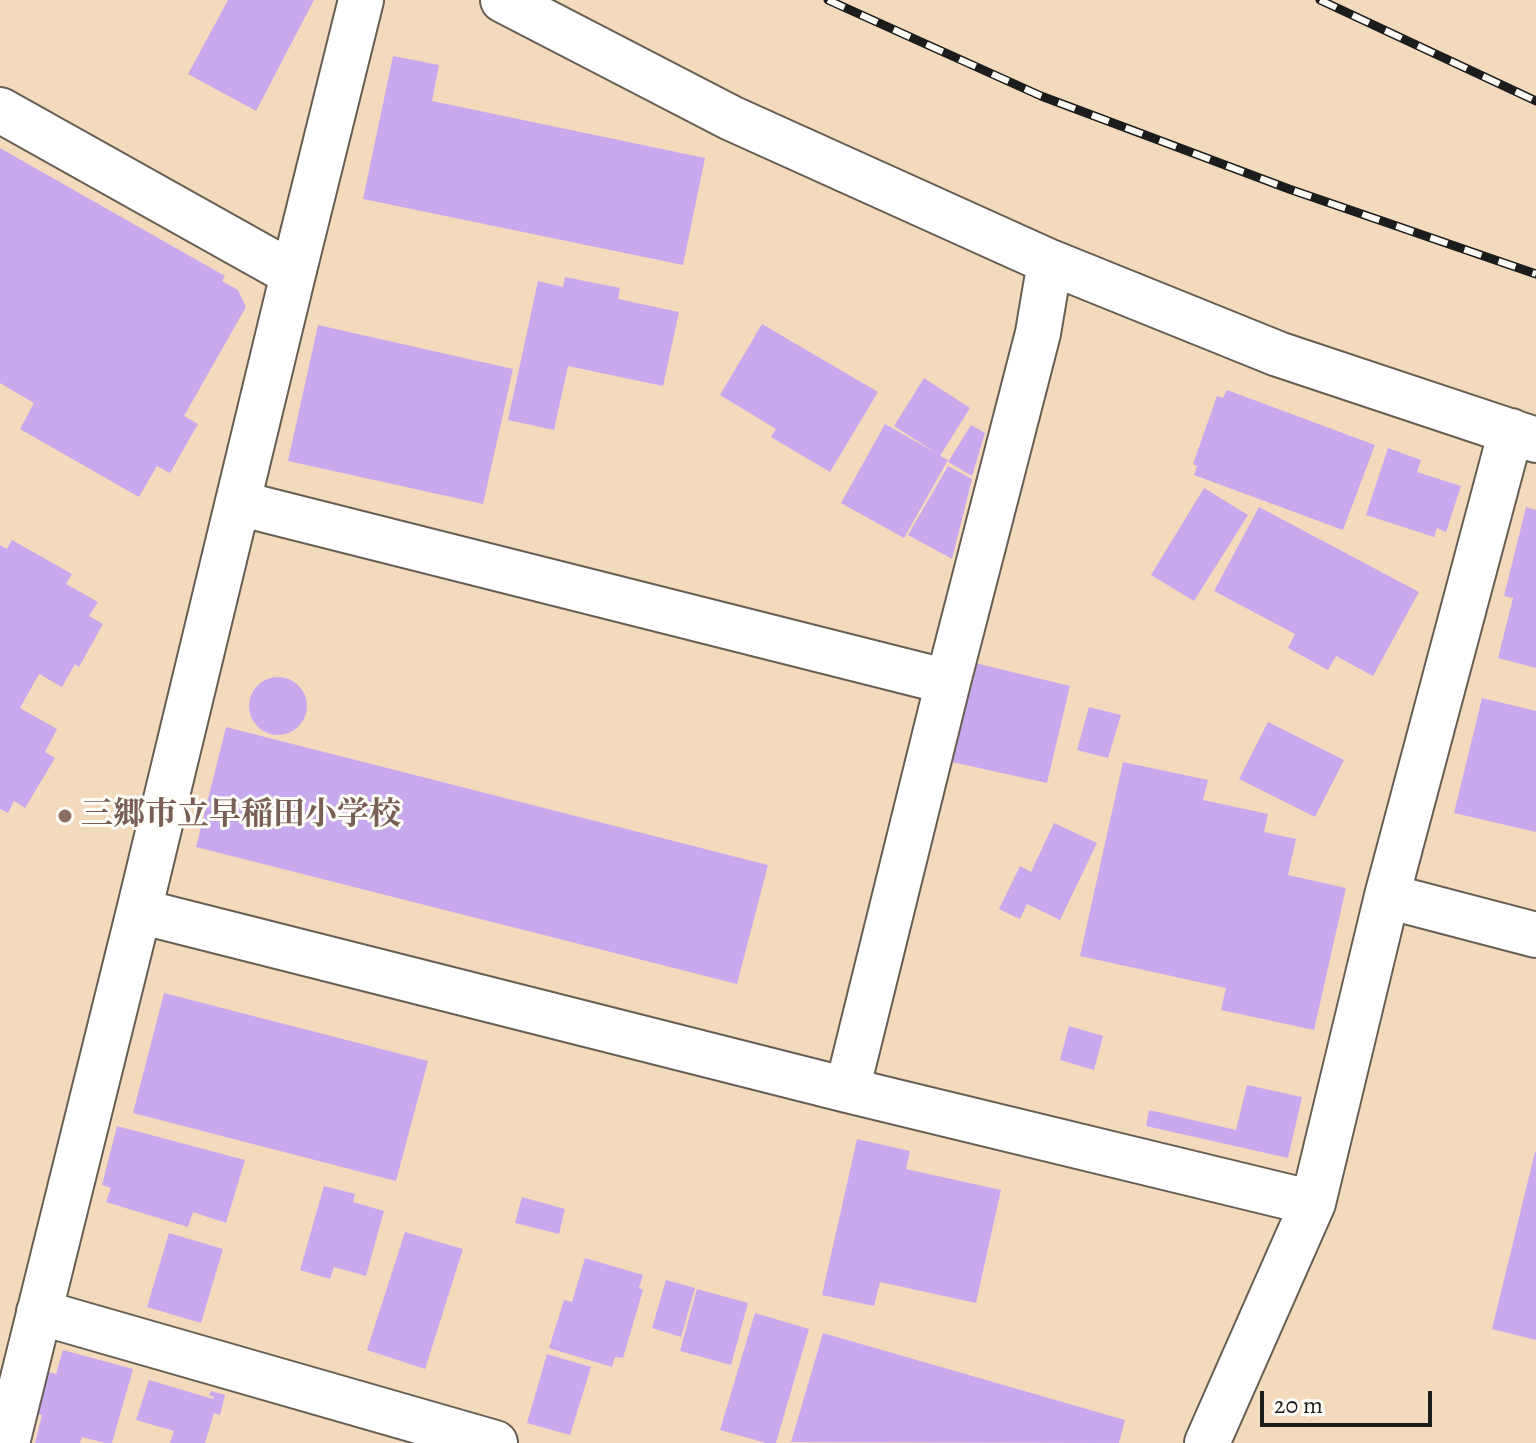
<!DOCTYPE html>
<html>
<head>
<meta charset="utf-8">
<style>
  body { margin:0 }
  #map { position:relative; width:1536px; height:1443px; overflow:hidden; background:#f3dabc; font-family:Alegreya,serif }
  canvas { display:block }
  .scale { position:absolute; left:1260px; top:1391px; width:172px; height:36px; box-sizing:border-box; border:4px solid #1c1c1c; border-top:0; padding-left:10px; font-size:24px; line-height:28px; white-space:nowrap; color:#1c1c1c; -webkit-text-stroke:6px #fdfcf7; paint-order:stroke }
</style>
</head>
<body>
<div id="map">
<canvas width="1536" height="1443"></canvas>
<div class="scale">20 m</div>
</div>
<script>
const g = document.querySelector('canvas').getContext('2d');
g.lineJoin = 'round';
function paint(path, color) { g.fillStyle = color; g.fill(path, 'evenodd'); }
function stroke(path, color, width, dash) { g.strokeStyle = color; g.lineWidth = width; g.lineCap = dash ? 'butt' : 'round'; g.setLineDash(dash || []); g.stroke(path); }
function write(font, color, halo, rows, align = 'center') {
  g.font = font + ' Alegreya,"Noto Serif JP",serif'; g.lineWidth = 6; g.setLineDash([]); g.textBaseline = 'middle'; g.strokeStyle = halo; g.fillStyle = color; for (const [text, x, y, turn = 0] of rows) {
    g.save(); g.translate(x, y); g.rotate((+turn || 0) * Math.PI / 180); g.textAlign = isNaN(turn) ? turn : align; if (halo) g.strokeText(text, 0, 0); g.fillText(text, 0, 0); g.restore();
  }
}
const building = new Path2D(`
  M 228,0 L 314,0 L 256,111 L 188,74 Z
  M 393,56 L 439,65 L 432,101 L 705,158 L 683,265 L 363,199 Z
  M 0,148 L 225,276 L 222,281 L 238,290 L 246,307 L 184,416 L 198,424 L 170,473 L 157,466 L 139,497 L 20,429 L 34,403 L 0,383 Z
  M 565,277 L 620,288 L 618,299 L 679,312 L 663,386 L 568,366 L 554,430 L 508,420 L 538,281 L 563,287 Z
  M 762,324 L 878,392 L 830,472 L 771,437 L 776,429 L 720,395 Z
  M 318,325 L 513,369 L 483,504 L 288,461 Z
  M 924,378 L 970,408 L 940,456 L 948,460 L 904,538 L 841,503 L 885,424 L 936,453 L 894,426 Z
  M 1227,390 L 1375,445 L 1343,530 L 1194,475 L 1197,466 L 1193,464 L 1217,396 L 1223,398 Z
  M 971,425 L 985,433 L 972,476 L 948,462 Z
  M 1388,448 L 1421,460 L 1417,472 L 1461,486 L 1446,532 L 1437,528 L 1434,537 L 1366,515 Z
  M 948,466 L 972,479 L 952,559 L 908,535 Z
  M 1204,488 L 1248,515 L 1194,601 L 1151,575 Z
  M 1259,507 L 1419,592 L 1373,676 L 1336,656 L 1328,670 L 1288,648 L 1295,634 L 1214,591 Z
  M 1526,507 L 1536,510 L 1536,668 L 1498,658 L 1513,598 L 1504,596 Z
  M 12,540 L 72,574 L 66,584 L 98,602 L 89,616 L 103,624 L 79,667 L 75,664 L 62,687 L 39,674 L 20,708 L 57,729 L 45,752 L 55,758 L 25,808 L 14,801 L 8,813 L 0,809 L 0,545 L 7,549 Z
  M 975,663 L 1070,686 L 1047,783 L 952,762 Z
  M249 706a29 29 0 1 1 58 0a29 29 0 1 1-58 0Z
  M 1482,698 L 1536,711 L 1536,832 L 1454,813 Z
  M 1089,707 L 1121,715 L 1108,758 L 1077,750 Z
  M 1268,722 L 1344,760 L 1315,817 L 1239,779 Z
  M 226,727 L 768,865 L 737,984 L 196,847 Z
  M 1123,762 L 1208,780 L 1203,800 L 1268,814 L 1264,832 L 1296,839 L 1288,875 L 1346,888 L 1314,1030 L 1221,1010 L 1226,988 L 1080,956 Z
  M 1054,823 L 1097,843 L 1060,920 L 1027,904 L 1020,919 L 999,909 L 1020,866 L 1031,872 Z
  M 164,993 L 428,1061 L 396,1181 L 133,1113 Z
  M 1069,1026 L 1103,1036 L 1094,1070 L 1060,1060 Z
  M 1247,1085 L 1302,1097 L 1288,1158 L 1146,1126 L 1149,1110 L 1236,1130 Z
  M 117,1126 L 245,1160 L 226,1223 L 193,1212 L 188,1227 L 106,1202 L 111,1188 L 102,1185 Z
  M 857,1139 L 910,1151 L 906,1169 L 1001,1190 L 976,1303 L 880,1282 L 874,1306 L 822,1295 Z
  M 1535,1152 L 1536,1153 L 1536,1340 L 1492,1329 Z
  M 324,1186 L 355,1194 L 353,1202 L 384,1211 L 366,1276 L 334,1267 L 330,1279 L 300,1270 Z
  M 522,1197 L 565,1209 L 559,1234 L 515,1223 Z
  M 405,1232 L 463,1249 L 425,1369 L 367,1350 Z
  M 169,1233 L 223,1249 L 201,1323 L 147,1307 Z
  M 585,1258 L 643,1275 L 639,1288 L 643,1290 L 623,1358 L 615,1357 L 612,1367 L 549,1348 L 564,1300 L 572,1302 Z
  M 666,1280 L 695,1288 L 681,1337 L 652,1328 Z
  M 697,1289 L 748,1303 L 731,1365 L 680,1351 Z
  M 755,1313 L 809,1329 L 776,1443 L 766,1443 L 720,1430 Z
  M 823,1333 L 1125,1420 L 1119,1443 L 791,1442 Z
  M 63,1350 L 133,1369 L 112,1443 L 105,1443 L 82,1437 L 80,1443 L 35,1443 L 42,1415 L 37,1414 L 48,1372 L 56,1374 Z
  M 547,1354 L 591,1367 L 570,1435 L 527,1423 Z
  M 149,1380 L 213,1399 L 214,1397 L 209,1395 L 211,1391 L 225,1395 L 220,1415 L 214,1413 L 205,1443 L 170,1443 L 174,1431 L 136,1420 Z`);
const minor = new Path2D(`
  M 503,0 L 731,118 L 1050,262 L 1278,354 L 1536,440
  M 0,110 L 293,274
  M 238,503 L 948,682
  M 1387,896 L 1536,935
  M 139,911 L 847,1090 L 1313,1203
  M 847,1090 L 948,682 L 1038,333 L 1050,262
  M 39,1312 L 495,1443
  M 7,1443 L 139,911 L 293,274 L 361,0
  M 1207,1443 L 1313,1203 L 1387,896 L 1511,431`);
const rail = new Path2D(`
  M 828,0 L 1041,96 L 1289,189 L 1536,274
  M 1320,0 L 1536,101`);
const markers = [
  [65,816,8,"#8d6e63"]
];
const educationNames = [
  ["三郷市立早稲田小学校",81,816]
];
paint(building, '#c8a9ee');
stroke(minor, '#675e54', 48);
stroke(minor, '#fff', 44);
stroke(rail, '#1c1c1c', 9);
stroke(rail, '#fdfcf7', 6, [18]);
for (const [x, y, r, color] of markers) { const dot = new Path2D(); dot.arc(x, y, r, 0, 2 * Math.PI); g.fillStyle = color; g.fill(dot); stroke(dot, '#fdfcf7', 3); }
write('bold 32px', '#785e54', '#fdfcf7', educationNames, 'left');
</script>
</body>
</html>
